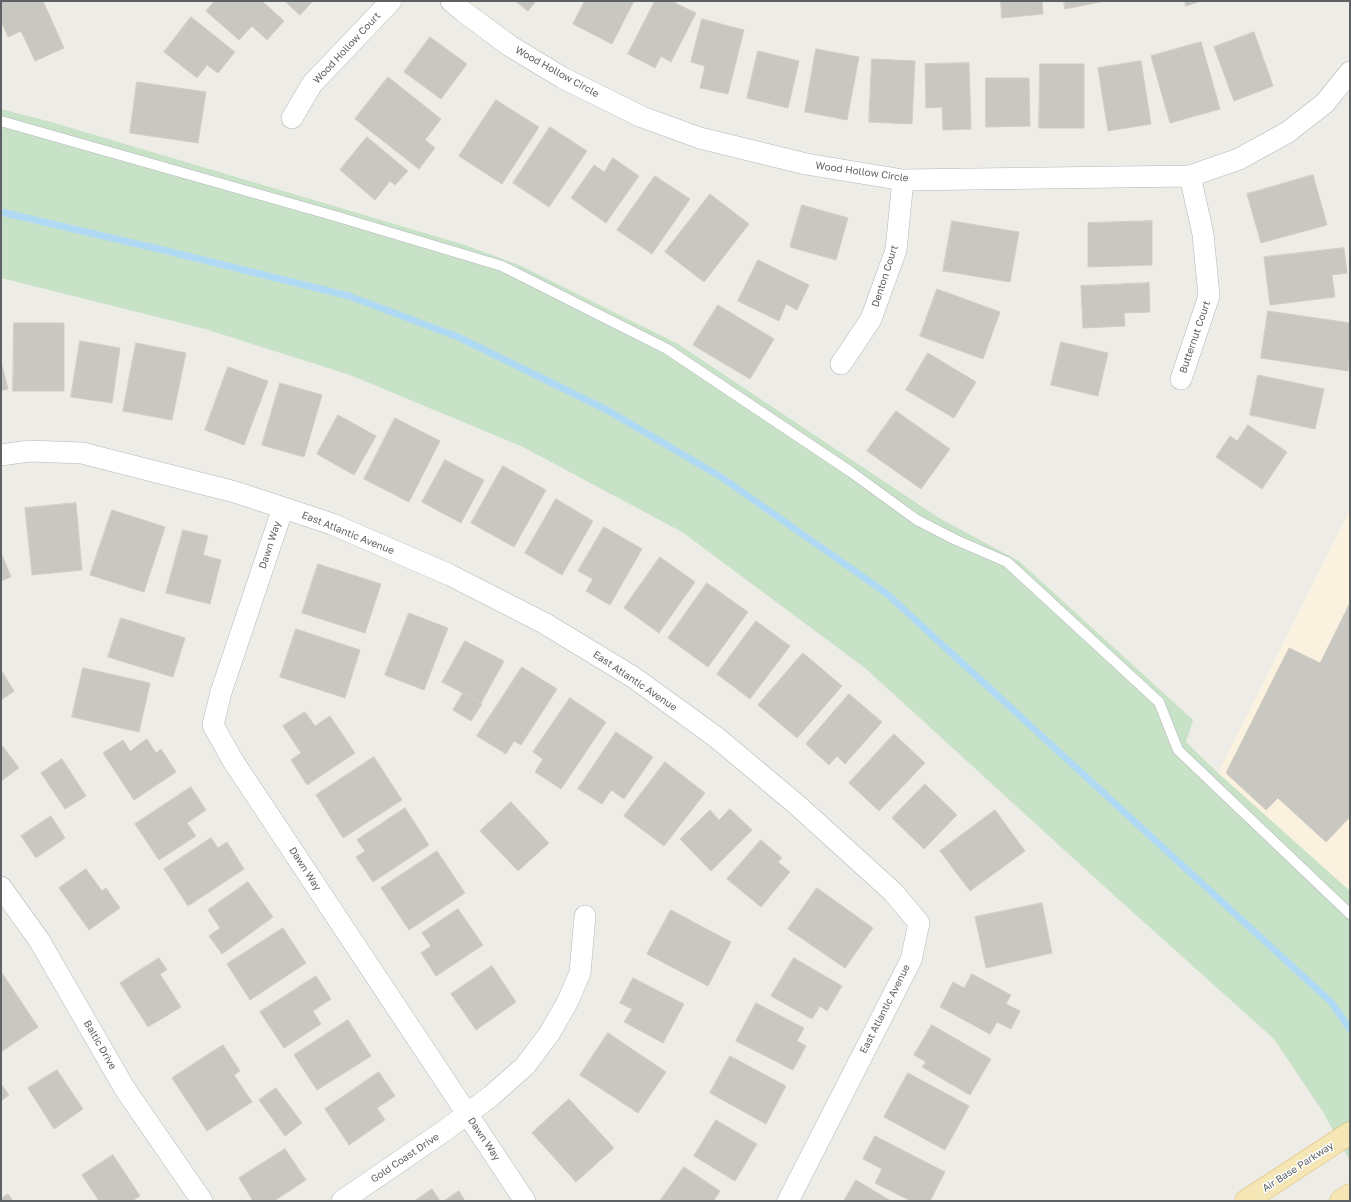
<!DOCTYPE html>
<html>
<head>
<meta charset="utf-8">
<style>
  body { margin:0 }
  #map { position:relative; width:1351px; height:1202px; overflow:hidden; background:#eeece6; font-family:"Golos Text",sans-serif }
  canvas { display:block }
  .frame { position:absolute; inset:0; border:2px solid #5e6164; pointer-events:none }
</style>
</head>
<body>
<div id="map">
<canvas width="1351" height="1202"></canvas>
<div class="frame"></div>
</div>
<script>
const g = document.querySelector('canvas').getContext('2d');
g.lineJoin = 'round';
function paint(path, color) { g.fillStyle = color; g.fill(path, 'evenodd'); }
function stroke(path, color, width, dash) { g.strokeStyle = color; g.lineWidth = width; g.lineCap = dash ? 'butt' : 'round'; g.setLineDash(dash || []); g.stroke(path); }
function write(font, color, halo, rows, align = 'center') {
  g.font = font + ' "Golos Text",sans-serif'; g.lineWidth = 3; g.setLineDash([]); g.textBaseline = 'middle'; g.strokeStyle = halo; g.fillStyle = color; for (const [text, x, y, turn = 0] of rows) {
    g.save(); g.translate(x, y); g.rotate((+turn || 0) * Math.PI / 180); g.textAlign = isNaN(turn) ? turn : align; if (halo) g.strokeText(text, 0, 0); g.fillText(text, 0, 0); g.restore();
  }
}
const commercial = new Path2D(`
  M 1350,510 L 1350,891 L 1218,773 Z`);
const green = new Path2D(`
  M 1,109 L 51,122 L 465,245 L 519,265 L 678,344 L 939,518 L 1019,561 L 1193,720 L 1186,742 L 1218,773 L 1350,891 L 1350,1161 L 1323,1112 L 1274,1039 L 1107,889 L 865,668 L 682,532 L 523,447 L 350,375 L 205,329 L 1,278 Z`);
const stream = new Path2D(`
  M 1,212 L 163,250 L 349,296 L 458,337 L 607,410 L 721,477 L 886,593 L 1331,1002 L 1350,1029`);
const building = new Path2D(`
  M 3,1 L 43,1 L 64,48 L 35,61 L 21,31 L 8,37 L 1,21 L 1,2 Z
  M 215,1 L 262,1 L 284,21 L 267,40 L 252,26 L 239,40 L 206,11 Z
  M 285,1 L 313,1 L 300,15 Z
  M 516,1 L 536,1 L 528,11 Z
  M 585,1 L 634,1 L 612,44 L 573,24 Z
  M 655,1 L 671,1 L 696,13 L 671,62 L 661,56 L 655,68 L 628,54 Z
  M 1001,1 L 1042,1 L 1043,14 L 1002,18 Z
  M 1064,1 L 1105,1 L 1065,9 Z
  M 1185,1 L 1201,1 L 1186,6 Z
  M 191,17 L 235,52 L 218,73 L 207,65 L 197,78 L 164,52 Z
  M 702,19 L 744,30 L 728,94 L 700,88 L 705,66 L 691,62 Z
  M 1254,32 L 1273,86 L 1234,101 L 1214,47 Z
  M 430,37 L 467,64 L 441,99 L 404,72 Z
  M 1201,42 L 1220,109 L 1170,123 L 1151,56 Z
  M 816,49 L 859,57 L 847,120 L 805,112 Z
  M 758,51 L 799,61 L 788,108 L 747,98 Z
  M 872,59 L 915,61 L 912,124 L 869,122 Z
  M 1141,61 L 1151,124 L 1108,131 L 1098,68 Z
  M 969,63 L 971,129 L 943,130 L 942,107 L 926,108 L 925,64 Z
  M 1040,64 L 1084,64 L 1084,128 L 1039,128 Z
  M 388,77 L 441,119 L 425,140 L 435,148 L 419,169 L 355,119 Z
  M 986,78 L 1029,78 L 1030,126 L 986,127 Z
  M 137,82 L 206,92 L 198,143 L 130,133 Z
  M 496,100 L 539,127 L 502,184 L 459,156 Z
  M 550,127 L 587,151 L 549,207 L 513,183 Z
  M 367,137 L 408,171 L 395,185 L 390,181 L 375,200 L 340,170 Z
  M 613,158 L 639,176 L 606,223 L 571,198 L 594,165 L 604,172 Z
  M 1313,175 L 1327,225 L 1261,243 L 1247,194 Z
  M 655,176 L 690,199 L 652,254 L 617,230 Z
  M 710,194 L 749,224 L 704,282 L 665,252 Z
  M 802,205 L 848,218 L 836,260 L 790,247 Z
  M 952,221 L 1019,232 L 1010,282 L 943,271 Z
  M 1152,221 L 1152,265 L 1088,267 L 1088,223 Z
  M 1344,248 L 1347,273 L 1332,275 L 1335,297 L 1270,305 L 1264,257 Z
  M 758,260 L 809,285 L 797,310 L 786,304 L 779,321 L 738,301 Z
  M 1149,283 L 1150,312 L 1124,313 L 1125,326 L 1083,328 L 1081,286 Z
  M 937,289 L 1000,312 L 983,359 L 920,336 Z
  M 718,305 L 774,339 L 750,379 L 693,345 Z
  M 1268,311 L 1350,323 L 1350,357 L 1348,371 L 1261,358 Z
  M 14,323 L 64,323 L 64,391 L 13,391 Z
  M 80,341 L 120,348 L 112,403 L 71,397 Z
  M 1061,342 L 1108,353 L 1098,396 L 1051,385 Z
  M 136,343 L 186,353 L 172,420 L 123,411 Z
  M 928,353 L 976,382 L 954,418 L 906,390 Z
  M 1,362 L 8,389 L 1,391 Z
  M 228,367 L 268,381 L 244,445 L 205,430 Z
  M 1258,375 L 1324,389 L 1315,429 L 1250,415 Z
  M 280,383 L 322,395 L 304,457 L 262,445 Z
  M 896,411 L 950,449 L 921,489 L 867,451 Z
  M 338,415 L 376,436 L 354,475 L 317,454 Z
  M 395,418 L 440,441 L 409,502 L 364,479 Z
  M 1248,425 L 1287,452 L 1262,489 L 1216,457 L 1230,436 L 1237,441 Z
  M 445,460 L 484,480 L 461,523 L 422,502 Z
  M 503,466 L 546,490 L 514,547 L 471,523 Z
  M 556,499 L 593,521 L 562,575 L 525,553 Z
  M 76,503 L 82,570 L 32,575 L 25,508 Z
  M 112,510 L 165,527 L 144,592 L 90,575 Z
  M 604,527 L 642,549 L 610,605 L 586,591 L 593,579 L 578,571 Z
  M 183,530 L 208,536 L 203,555 L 221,560 L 210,604 L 166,593 Z
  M 1,553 L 11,577 L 1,581 Z
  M 660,557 L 695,582 L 659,633 L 624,608 Z
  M 318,564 L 381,584 L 365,633 L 302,613 Z
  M 707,583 L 748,612 L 708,667 L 668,638 Z
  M 1350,603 L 1350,817 L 1326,842 L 1278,798 L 1266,810 L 1226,773 L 1289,648 L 1320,663 Z
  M 409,613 L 448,628 L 424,690 L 385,675 Z
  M 121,618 L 185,638 L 173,677 L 108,657 Z
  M 756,621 L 790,646 L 750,699 L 717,674 Z
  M 296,629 L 360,650 L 345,698 L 280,677 Z
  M 465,641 L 504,661 L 481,703 L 442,682 Z
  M 803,653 L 842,686 L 797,738 L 758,705 Z
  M 522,667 L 557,689 L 521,745 L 514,741 L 506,754 L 477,736 Z
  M 83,668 L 150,683 L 139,732 L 72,717 Z
  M 1,670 L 14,691 L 1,700 Z
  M 463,693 L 482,704 L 471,721 L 453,710 Z
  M 849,694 L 882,722 L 845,764 L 837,756 L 829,765 L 806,744 Z
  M 570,698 L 606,722 L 561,789 L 535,772 L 543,759 L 533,752 Z
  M 305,712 L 315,726 L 330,716 L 355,753 L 307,785 L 291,760 L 301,753 L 283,726 Z
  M 616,732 L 653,757 L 624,799 L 611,790 L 602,804 L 578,789 Z
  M 894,734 L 925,763 L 879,811 L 849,783 Z
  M 147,739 L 156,753 L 161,749 L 176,772 L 134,800 L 103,753 L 123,740 L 130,751 Z
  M 1,744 L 19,768 L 1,781 Z
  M 374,757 L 402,800 L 343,838 L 316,795 Z
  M 62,759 L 86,796 L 65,809 L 41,773 Z
  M 665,762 L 705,793 L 664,846 L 624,816 Z
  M 925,784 L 957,815 L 924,849 L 892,818 Z
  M 191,787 L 206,810 L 187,823 L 196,836 L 159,860 L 135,824 Z
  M 511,802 L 549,843 L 518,871 L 480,831 Z
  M 405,808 L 429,845 L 373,882 L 356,857 L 365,851 L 357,840 Z
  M 730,809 L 752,830 L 711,871 L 680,839 L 710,810 L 719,820 Z
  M 995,810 L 1025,851 L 970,891 L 940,851 Z
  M 51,816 L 65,838 L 36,858 L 21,836 Z
  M 211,838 L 218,848 L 227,842 L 244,869 L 188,906 L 164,869 Z
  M 761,840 L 782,858 L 778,862 L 790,872 L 761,907 L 727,879 Z
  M 437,851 L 465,893 L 409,930 L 381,888 Z
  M 86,869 L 102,891 L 106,888 L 120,908 L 89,930 L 59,888 Z
  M 248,882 L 273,917 L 222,954 L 209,936 L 220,928 L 208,910 Z
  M 817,888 L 873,928 L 845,968 L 788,929 Z
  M 1042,903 L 1052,953 L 986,968 L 975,917 Z
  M 458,909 L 483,945 L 436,976 L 421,953 L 431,946 L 422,933 Z
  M 671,910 L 731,942 L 708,986 L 647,954 Z
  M 283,928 L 306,963 L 250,1000 L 227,964 Z
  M 159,958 L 167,970 L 160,974 L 181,1007 L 148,1027 L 120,983 Z
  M 794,958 L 842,986 L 827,1011 L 820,1006 L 812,1019 L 771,996 Z
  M 492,966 L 516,1002 L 476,1030 L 451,994 Z
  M 2,973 L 38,1027 L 1,1052 L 1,974 Z
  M 972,974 L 1011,995 L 1006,1004 L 1020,1011 L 1011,1029 L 997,1022 L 990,1034 L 940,1007 L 953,982 L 964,988 Z
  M 316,976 L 331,999 L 313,1011 L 321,1024 L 284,1048 L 260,1012 Z
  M 633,978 L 684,1004 L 663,1043 L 624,1022 L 632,1009 L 620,1003 Z
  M 756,1003 L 804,1028 L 797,1041 L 806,1046 L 793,1070 L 736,1041 Z
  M 348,1020 L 371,1056 L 317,1090 L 294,1055 Z
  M 932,1025 L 991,1059 L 970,1095 L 922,1067 L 926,1062 L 914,1055 Z
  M 608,1033 L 666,1072 L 638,1113 L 580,1075 Z
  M 223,1045 L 240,1071 L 234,1075 L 252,1102 L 207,1131 L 172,1078 Z
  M 730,1056 L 786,1086 L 766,1124 L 710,1093 Z
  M 57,1070 L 83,1109 L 54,1129 L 28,1088 Z
  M 379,1072 L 395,1096 L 377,1108 L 385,1120 L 349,1145 L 325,1109 Z
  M 908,1073 L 969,1106 L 945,1150 L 884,1117 Z
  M 1,1084 L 9,1095 L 1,1101 Z
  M 276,1088 L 302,1123 L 285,1136 L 259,1100 Z
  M 569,1099 L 614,1148 L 576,1182 L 532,1133 Z
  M 716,1120 L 757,1144 L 735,1181 L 694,1156 Z
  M 875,1136 L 945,1172 L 930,1201 L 911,1201 L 875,1183 L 882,1169 L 863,1159 Z
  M 285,1149 L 306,1180 L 274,1201 L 253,1201 L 239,1178 Z
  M 113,1155 L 140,1196 L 132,1201 L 99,1201 L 82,1175 Z
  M 684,1167 L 720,1191 L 714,1200 L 716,1201 L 660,1201 Z
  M 856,1180 L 891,1201 L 844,1201 Z
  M 432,1189 L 440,1201 L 415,1201 Z
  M 459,1191 L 465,1201 L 444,1201 Z
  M 8,1194 L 13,1201 L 1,1201 L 1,1199 Z`);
const lane = new Path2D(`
  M 1,121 L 335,216 L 502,266 L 667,349 L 851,472 L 917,520 L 956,540 L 1007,562 L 1159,702 L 1178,750 L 1350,914`);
const street = new Path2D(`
  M 451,1 L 464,12 L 510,46 L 563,78 L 642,117 L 700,138 L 806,164 L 903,180 L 1190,176 L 1239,159 L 1288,132 L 1325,103 L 1350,72
  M 292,118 L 312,84 L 391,1
  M 841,364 L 871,319 L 896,250 L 903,180
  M 1181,379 L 1209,296 L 1203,234 L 1190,176
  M 1,455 L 29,451 L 82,453 L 235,492 L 332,524 L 450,575 L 544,623 L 633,677 L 716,737 L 796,804 L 893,892 L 919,923 L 911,960 L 788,1201
  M 283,508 L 221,692 L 213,725 L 233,761 L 525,1201
  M 1,887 L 39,940 L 125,1089 L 202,1201
  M 342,1201 L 444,1131 L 491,1096 L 525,1066 L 549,1034 L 567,1003 L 580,973 L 585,916`);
const primary = new Path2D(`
  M 1246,1201 L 1350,1133
  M 1341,1201 L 1350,1195`);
const streetNames = [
  ["Wood Hollow Court",347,48,-47],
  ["Wood Hollow Circle",557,72,29],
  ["Wood Hollow Circle",862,172,8],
  ["Denton Court",885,276,-72],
  ["Butternut Court",1195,337,-71],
  ["East Atlantic Avenue",348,533,22],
  ["Dawn Way",270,545,-72],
  ["East Atlantic Avenue",635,681,34],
  ["Dawn Way",305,869,57],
  ["East Atlantic Avenue",885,1009,-63],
  ["Baltic Drive",100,1045,60],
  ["Dawn Way",484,1139,56],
  ["Gold Coast Drive",405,1158,-34],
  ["Air Base Parkway",1298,1167,-33]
];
paint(commercial, '#faf2df');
paint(green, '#c7e2c6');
stroke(stream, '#b0daf4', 7);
paint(building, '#c9c7c2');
stroke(building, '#d2cdc5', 1);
stroke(lane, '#b3b6b9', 11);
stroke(street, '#b3b6b9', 22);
stroke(primary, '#dfba6e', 23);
stroke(lane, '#fff', 10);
stroke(street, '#fff', 21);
stroke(primary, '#f4e7b5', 22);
write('10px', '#5e6164', '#fff', streetNames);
</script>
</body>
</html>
